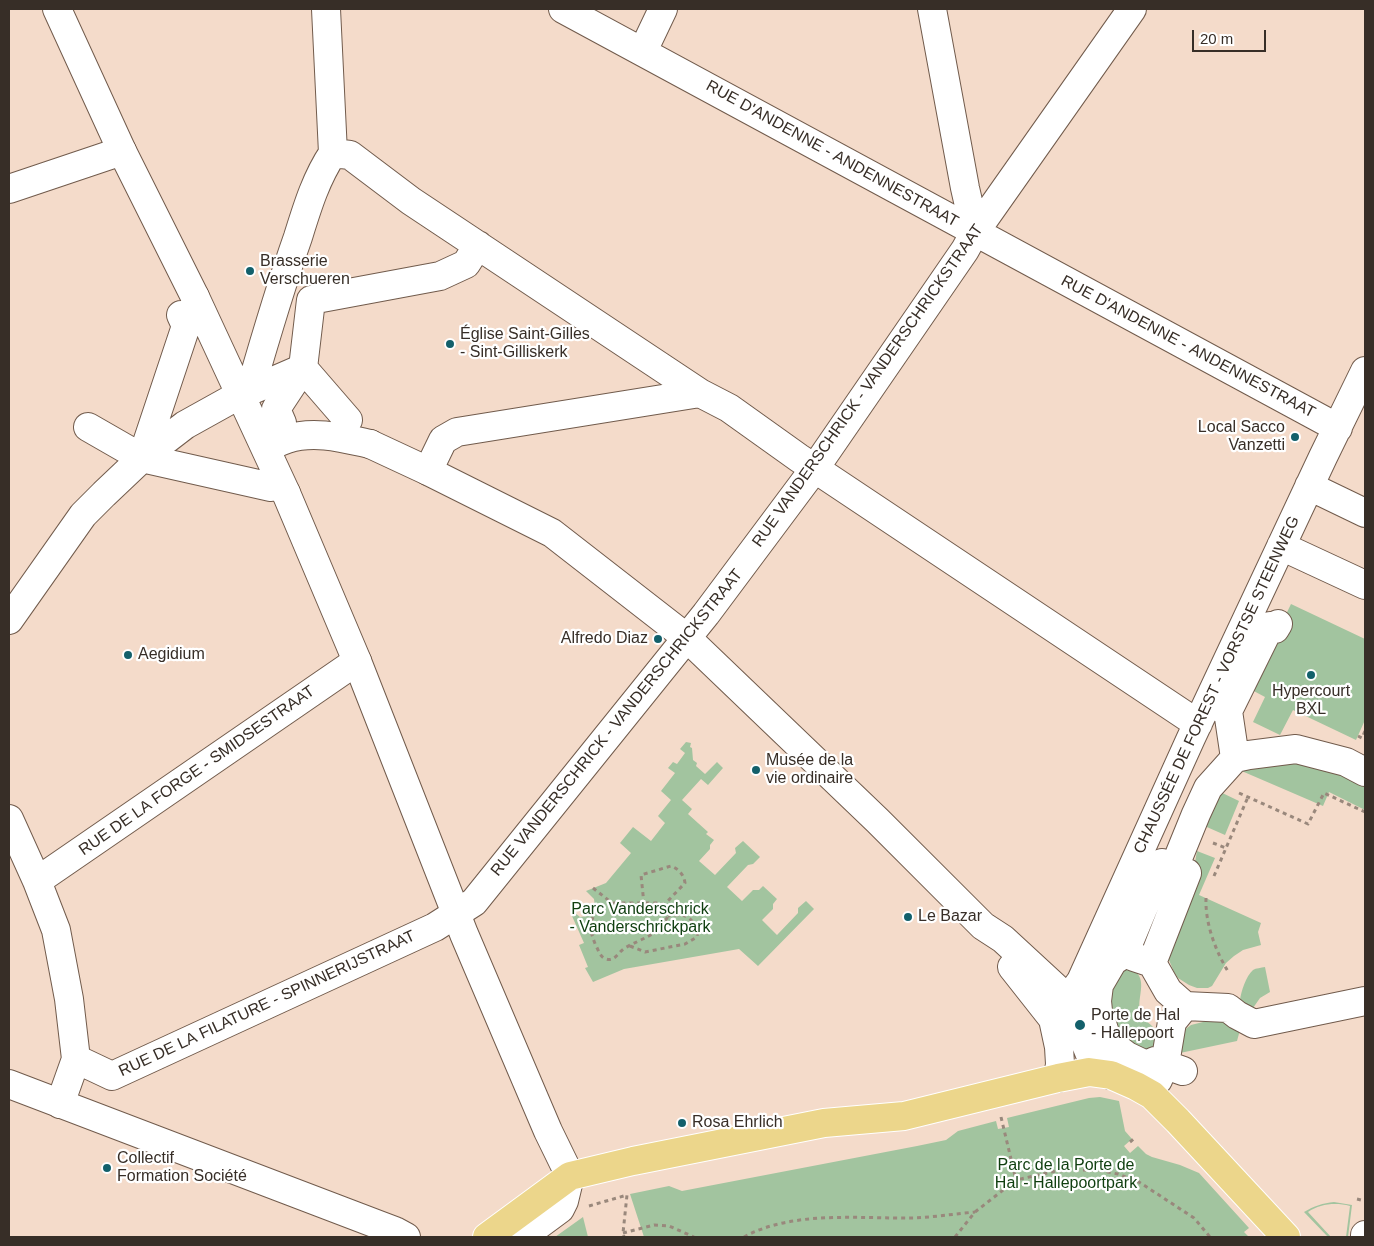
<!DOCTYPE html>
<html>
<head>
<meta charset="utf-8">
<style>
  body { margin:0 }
  #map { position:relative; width:1374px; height:1246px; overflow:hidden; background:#f4dbca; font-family:Arial,sans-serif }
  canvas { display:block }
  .frame { position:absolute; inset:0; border:10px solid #372e27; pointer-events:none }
  .scale { position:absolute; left:1192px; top:30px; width:74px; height:22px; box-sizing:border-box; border:2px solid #372e27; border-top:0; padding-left:6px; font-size:15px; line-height:18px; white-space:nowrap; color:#372e27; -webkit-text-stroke:4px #fff; paint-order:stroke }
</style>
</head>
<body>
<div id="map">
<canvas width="1374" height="1246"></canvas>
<div class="frame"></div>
<div class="scale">20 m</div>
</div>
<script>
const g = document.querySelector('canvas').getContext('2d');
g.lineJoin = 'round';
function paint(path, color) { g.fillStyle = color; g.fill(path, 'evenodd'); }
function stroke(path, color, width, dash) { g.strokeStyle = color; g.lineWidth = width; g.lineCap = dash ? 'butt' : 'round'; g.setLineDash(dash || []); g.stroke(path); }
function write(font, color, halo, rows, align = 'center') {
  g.font = font + ' Arial,sans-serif'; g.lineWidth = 4.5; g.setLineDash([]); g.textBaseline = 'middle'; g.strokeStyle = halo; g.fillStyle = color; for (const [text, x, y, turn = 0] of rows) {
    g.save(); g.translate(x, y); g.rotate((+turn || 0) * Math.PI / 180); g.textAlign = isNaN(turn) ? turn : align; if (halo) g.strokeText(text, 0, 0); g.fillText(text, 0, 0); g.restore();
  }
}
const green = new Path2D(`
  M 1291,604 L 1365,639 L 1365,720 L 1356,740 L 1293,710 L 1280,735 L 1253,722 L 1265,697 L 1250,689 Z
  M 686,742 L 691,743 L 690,747 L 692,748 L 693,760 L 697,763 L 696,766 L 705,774 L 717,762 L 723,768 L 708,785 L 701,779 L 682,800 L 692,809 L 688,814 L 708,832 L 706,834 L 714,840 L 710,845 L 710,849 L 699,861 L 715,875 L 736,853 L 735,848 L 743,841 L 760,857 L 753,864 L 748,865 L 727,887 L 742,901 L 753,890 L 759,890 L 763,886 L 777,899 L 773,904 L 773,909 L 762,920 L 777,935 L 798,913 L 798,908 L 806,901 L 814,909 L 758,966 L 739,949 L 624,969 L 593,982 L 585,968 L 588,967 L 579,945 L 584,943 L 572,916 L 575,913 L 580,917 L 588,916 L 595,907 L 594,899 L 586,891 L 606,883 L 631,853 L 620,843 L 633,827 L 651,841 L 665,823 L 658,816 L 671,800 L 661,791 L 675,773 L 668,768 L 673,762 L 677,764 L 685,753 L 680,749 Z
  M 1282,759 L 1365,778 L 1365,810 L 1329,792 L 1323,806 L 1237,769 Z
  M 1214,789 L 1239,801 L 1225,835 L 1200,824 Z
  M 1197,851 L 1215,858 L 1199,895 L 1261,923 L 1258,932 L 1261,945 L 1243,950 L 1234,956 L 1226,963 L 1212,986 L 1208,988 L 1197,988 L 1189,985 L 1178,978 L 1174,972 L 1169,960 L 1168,954 L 1185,918 Z
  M 1122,967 C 1155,972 1134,998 1141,1015 C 1143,1020 1148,1022 1152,1026 C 1158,1032 1159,1040 1161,1048 L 1133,1053 L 1102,1008 Z
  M 1265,967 L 1270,992 L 1260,998 L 1253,1008 L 1247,1010 L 1240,1000 C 1241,992 1246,976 1253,970 C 1256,968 1261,968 1265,967 Z
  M 1207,1021 L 1226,1022 L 1240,1030 L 1237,1041 L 1180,1053 L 1183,1031 L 1191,1025 Z
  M 1100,1097 L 1119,1101 L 1125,1131 L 1132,1139 L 1124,1146 L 1130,1153 L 1138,1146 L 1146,1154 L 1152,1157 L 1180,1165 L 1199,1173 L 1249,1228 L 1244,1232 L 1249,1237 L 644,1237 L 630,1194 L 669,1186 L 682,1191 L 917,1146 L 946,1140 L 958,1131 L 996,1121 L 998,1129 L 1009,1127 L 1007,1118 L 1089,1098 Z
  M 1334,1202 L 1352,1205 L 1348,1237 L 1346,1237 L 1350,1206 C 1335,1202 1320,1204 1308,1212 L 1331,1237 L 1328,1237 L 1304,1212 C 1314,1206 1323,1203 1334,1202 Z
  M 583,1217 L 588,1237 L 555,1237 Z`);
const path = new Path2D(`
  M 1358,736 L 1362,738 L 1365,731
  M 1239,793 L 1308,824 L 1324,793 L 1365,812
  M 1213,843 L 1226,848
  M 1214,876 L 1248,797
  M 593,888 L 612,903 C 588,913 587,925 596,946 C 599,951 600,957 606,959 C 615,962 618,952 625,948 C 642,938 658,936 668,916 C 667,910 666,905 660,903 L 612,903
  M 1206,898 C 1205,924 1216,952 1229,973
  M 644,904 L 641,875 L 671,866 C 679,869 684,875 685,883 L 664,905
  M 630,946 L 645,952 L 685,944 L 697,937 L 698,931 C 691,916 685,913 668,916
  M 1001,1117 L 1016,1180
  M 1130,1142 L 1136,1137
  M 1357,1199 L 1365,1201
  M 589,1206 L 627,1195 L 623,1233 L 624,1237
  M 623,1233 L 654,1225 L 669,1226 L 694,1237
  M 744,1237 C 793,1210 860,1219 914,1218 C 934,1217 954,1214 975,1212
  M 955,1237 L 975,1212 L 1016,1180 L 1056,1171 L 1078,1170 L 1097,1170 L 1118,1174 L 1139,1182 L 1194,1218 L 1210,1237`);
const street = new Path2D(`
  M 326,9 L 333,153
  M 563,9 L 1338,428
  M 932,9 L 965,188 L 975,232
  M 643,51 L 663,9
  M 333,153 L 350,155 L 411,201 L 700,393 L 729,408 L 799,458 L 1198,724
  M 9,189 L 122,151
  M 195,297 L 286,493
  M 250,391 L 303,368 L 311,300 L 440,276 L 466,264 L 478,245
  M 250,391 C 265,339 280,288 298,237 C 307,208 316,178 333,153
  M 282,423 L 276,409 L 303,368 L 348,420
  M 88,427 L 142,458 L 271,487
  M 266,448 C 273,445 280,441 287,439 C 314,430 343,438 370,444
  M 142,458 L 186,326 L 181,315
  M 428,471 L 443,440 L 457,432 L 700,393
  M 1309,486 L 1365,513
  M 1281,546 L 1365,585
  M 9,620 L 83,515 L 104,494 L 142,458 L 185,425 L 230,400
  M 1216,706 L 1228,711 L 1235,758
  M 1228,711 L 1270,626 L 1275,629 L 1278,624
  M 9,819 L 37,881 L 56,930 L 69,999 L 76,1059 L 60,1104
  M 1171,875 L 1174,868 L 1162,863 L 1124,954 L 1113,961 L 1099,985 L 1097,1001 L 1098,1011 L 1107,1039 L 1119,1050 L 1127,1056 L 1146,1065 L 1155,1061 L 1183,1071
  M 37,881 L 357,661
  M 1134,957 L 1152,963 L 1168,991 L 1185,1006
  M 1152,963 L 1187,873 L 1174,868 L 1196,814 L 1208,788 L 1235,758 L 1249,755 L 1296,749 L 1346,762 L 1365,772
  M 1068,999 L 1081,981 L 1191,738 L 1323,457 L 1365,371
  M 76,1059 L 112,1076 L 435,927 L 474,902 L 706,614 L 815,468 L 965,250 L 975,232 L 1132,9
  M 1158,1080 L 1165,1064 L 1172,1022 L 1185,1006 L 1228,1008 L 1237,1015 L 1254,1024 L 1365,1001
  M 1365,1237 L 1365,1235`);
const secondary = new Path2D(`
  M 57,9 L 122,151 L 195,297
  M 370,444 L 428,471 L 552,533 L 687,638 L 878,821 L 983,926 L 1003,939 L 1068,999 L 1091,1057 L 1111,1075
  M 286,493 L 357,661 L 464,934 L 548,1131 L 570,1176 L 564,1201 L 560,1209 L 522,1237
  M 1012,967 L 1053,1019 L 1059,1047 L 1060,1064 L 1058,1078
  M 9,1084 L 379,1225 L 395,1231 L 406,1237`);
const primary = new Path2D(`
  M 487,1237 L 570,1176 L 633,1161 L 824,1123 L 904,1116 L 1058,1078 L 1089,1072 L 1111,1075 L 1136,1086 L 1152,1095 L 1178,1121 L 1286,1237`);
const markers = [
  [250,271,5,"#13606b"],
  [450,344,5,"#13606b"],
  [1295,437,5,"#13606b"],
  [658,639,5,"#13606b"],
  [128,655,5,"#13606b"],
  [1311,675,5,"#13606b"],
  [756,770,5,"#13606b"],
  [908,917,5,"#13606b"],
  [1080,1025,6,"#13606b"],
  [682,1123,5,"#13606b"],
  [107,1168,5,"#13606b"]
];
const streetNames = [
  ["RUE D'ANDENNE - ANDENNESTRAAT",832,154,29],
  ["RUE D'ANDENNE - ANDENNESTRAAT",1188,347,28],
  ["RUE VANDERSCHRICK - VANDERSCHRICKSTRAAT",868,386,-55],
  ["CHAUSSÉE DE FOREST - VORSTSE STEENWEG",1217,685,-65],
  ["RUE VANDERSCHRICK - VANDERSCHRICKSTRAAT",617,723,-51],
  ["RUE DE LA FORGE - SMIDSESTRAAT",197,771,-35],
  ["RUE DE LA FILATURE - SPINNERIJSTRAAT",267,1004,-25]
];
const poiNames = [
  ["Brasserie",260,262],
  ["Verschueren",260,280],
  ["Église Saint-Gilles",460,335],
  ["- Sint-Gilliskerk",460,353],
  ["Local Sacco",1285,428,"right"],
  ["Vanzetti",1285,446,"right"],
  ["Alfredo Diaz",648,639,"right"],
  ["Aegidium",138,655],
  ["Hypercourt",1311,692,"center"],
  ["BXL",1311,710,"center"],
  ["Musée de la",766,761],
  ["vie ordinaire",766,779],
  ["Le Bazar",918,917],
  ["Porte de Hal",1091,1016],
  ["- Hallepoort",1091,1034],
  ["Rosa Ehrlich",692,1123],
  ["Collectif",117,1159],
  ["Formation Société",117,1177]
];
const parkNames = [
  ["Parc Vanderschrick",640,910],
  ["- Vanderschrickpark",640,928],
  ["Parc de la Porte de",1066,1166],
  ["Hal - Hallepoortpark",1066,1184]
];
paint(green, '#a2c49f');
stroke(street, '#715b4c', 30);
stroke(secondary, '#715b4c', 30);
stroke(primary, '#fff', 30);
stroke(path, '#99887c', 3, [4, 4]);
stroke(street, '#fff', 28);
stroke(secondary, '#fff', 28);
stroke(primary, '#ecd68b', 28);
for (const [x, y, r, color] of markers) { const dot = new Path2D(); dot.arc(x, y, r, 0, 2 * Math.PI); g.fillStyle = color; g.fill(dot); stroke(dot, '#fff', 2); }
write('16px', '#372e27', '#fff', streetNames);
write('16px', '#372e27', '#fff', poiNames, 'left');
write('16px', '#0f3e0f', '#fff', parkNames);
</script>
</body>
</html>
